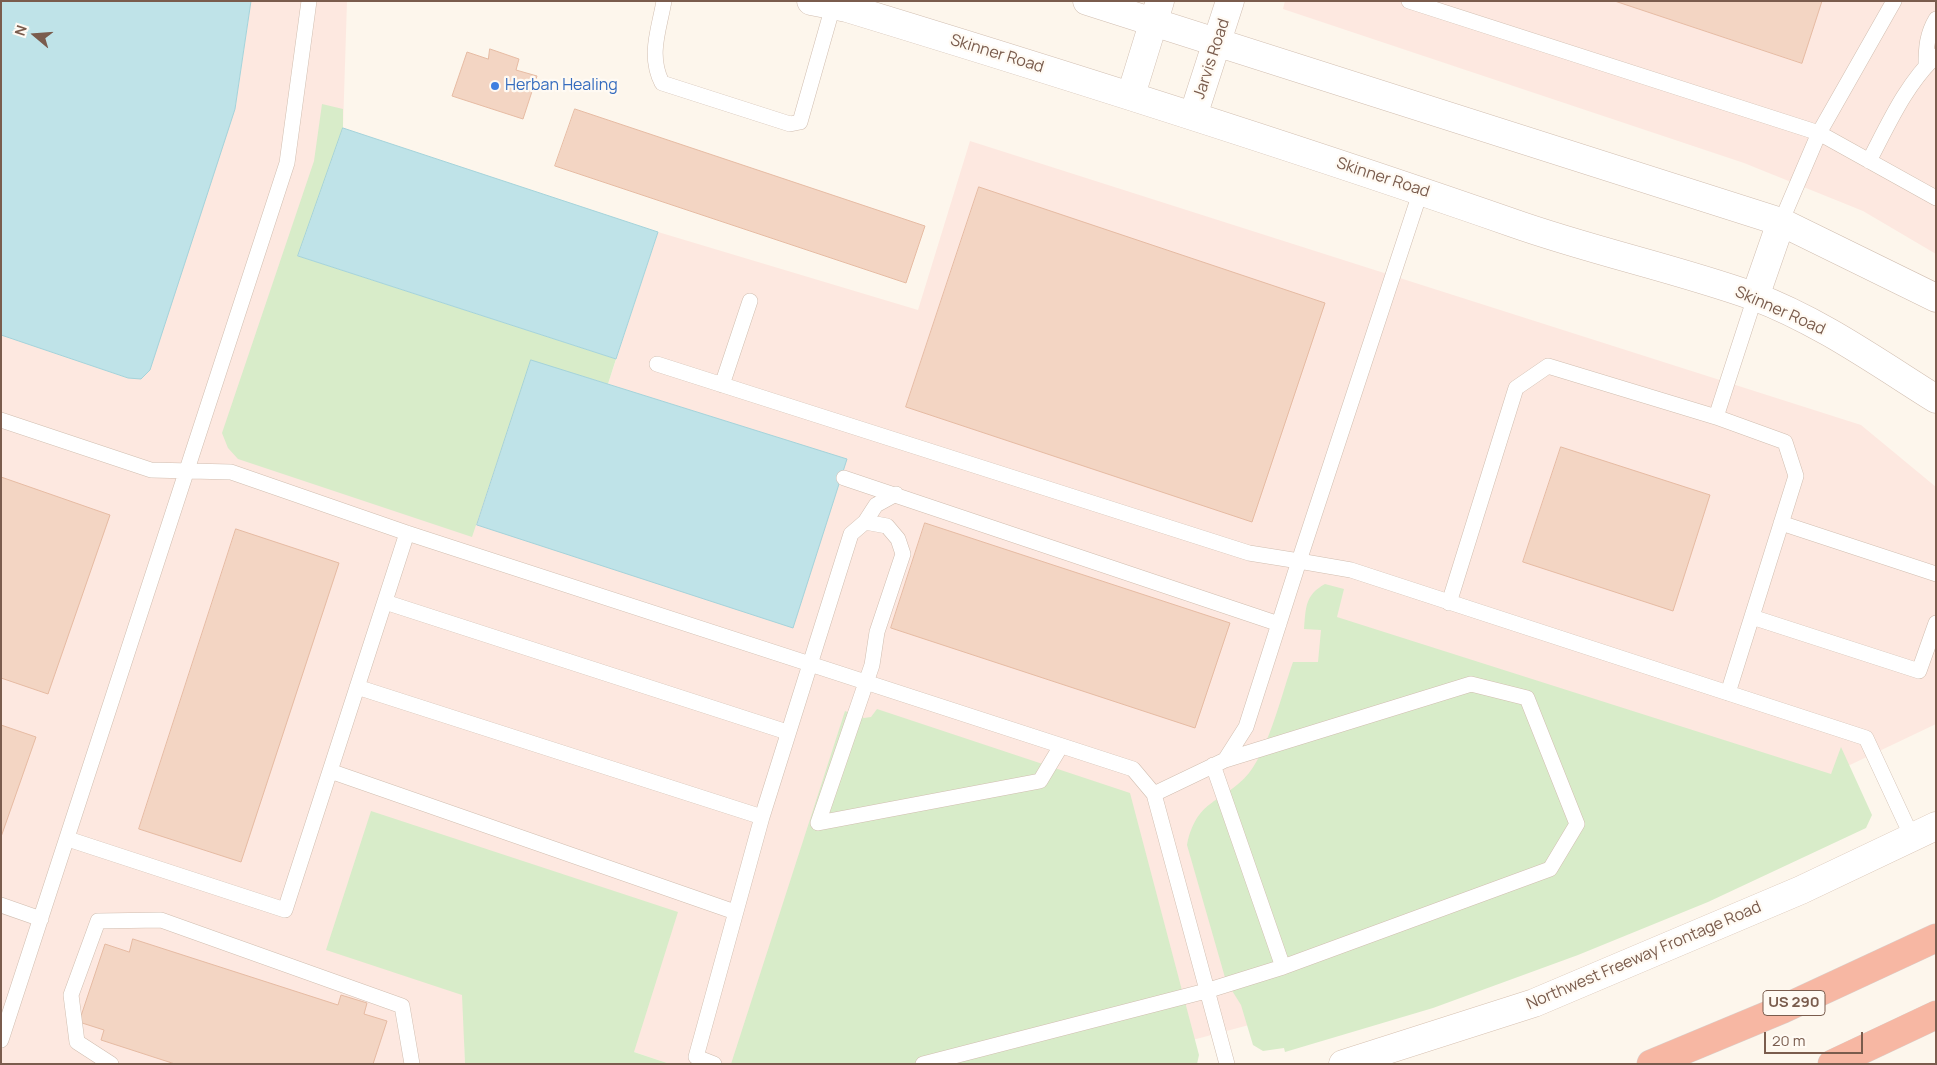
<!DOCTYPE html>
<html>
<head>
<meta charset="utf-8">
<style>
  body { margin:0 }
  #map { position:relative; width:1937px; height:1065px; overflow:hidden; background:#fdf6ec; font-family:Manrope,sans-serif }
  canvas { display:block }
  .frame { position:absolute; inset:0; border:2px solid #7a5c4d; pointer-events:none }
  .north { position:absolute; left:10px; top:10px; width:50px; height:50px; -webkit-text-stroke:4px #fffaf3; paint-order:stroke; rotate:288deg; font-size:14px; font-weight:700; line-height:20px; text-align:center; color:#7a5c4d }
  .north::after { content:''; display:block; margin:auto; width:18px; height:22px; background:#7a5c4d; clip-path:polygon(50% 0,100% 100%,50% 72%,0 100%) }
  .scale { position:absolute; left:1764px; top:1032px; width:99px; height:22px; box-sizing:border-box; border:2px solid #7a5c4d; border-top:0; padding-left:6px; font-size:15px; line-height:18px; white-space:nowrap; color:#7a5c4d; -webkit-text-stroke:4px #fffaf3; paint-order:stroke }
</style>
</head>
<body>
<div id="map">
<canvas width="1937" height="1065"></canvas>
<div class="frame"></div>
<div class="north">N</div>
<div class="scale">20 m</div>
</div>
<script>
const g = document.querySelector('canvas').getContext('2d');
g.lineJoin = 'round';
function paint(path, color) { g.fillStyle = color; g.fill(path, 'evenodd'); }
function stroke(path, color, width, dash) { g.strokeStyle = color; g.lineWidth = width; g.lineCap = dash ? 'butt' : 'round'; g.setLineDash(dash || []); g.stroke(path); }
function write(font, color, halo, rows, align = 'center') {
  g.font = font + ' Manrope,sans-serif'; g.lineWidth = 4.5; g.setLineDash([]); g.textBaseline = 'middle'; g.strokeStyle = halo; g.fillStyle = color; for (const [text, x, y, turn = 0] of rows) {
    g.save(); g.translate(x, y); g.rotate((+turn || 0) * Math.PI / 180); g.textAlign = isNaN(turn) ? turn : align; if (halo) g.strokeText(text, 0, 0); g.fillText(text, 0, 0); g.restore();
  }
}
const commercial = new Path2D(`
  M 251,1 L 347,1 L 343,128 L 298,256 L 531,360 L 847,459 L 608,384 L 658,232 L 918,310 L 970,141 L 1861,425 L 1936,487 L 1936,724 L 1831,774 L 1283,1016 L 1102,1064 L 670,1064 L 463,995 L 465,1064 L 1,1064 L 1,335 L 128,378 L 235,109 Z
  M 1285,1 L 1936,1 L 1936,254 L 1863,211 L 1744,163 L 1283,9 Z`);
const green = new Path2D(`
  M 322,104 L 343,109 L 343,128 L 298,256 L 616,359 L 608,384 L 531,361 L 472,537 L 238,459 L 228,448 L 222,433 L 314,161 Z
  M 1325,584 L 1344,589 L 1337,617 L 1831,774 L 1841,747 L 1872,815 L 1866,828 L 1708,902 L 1578,955 L 1433,1008 L 1285,1052 L 1284,1048 L 1263,1051 L 1253,1045 L 1241,1005 L 1226,981 L 1187,845 C 1197,797 1223,804 1249,773 C 1269,748 1282,693 1293,662 L 1318,662 L 1321,630 L 1304,629 C 1306,607 1305,595 1325,584 Z
  M 877,709 L 1130,793 L 1199,1055 L 1197,1064 L 731,1064 L 845,711 L 864,718 L 871,717 Z
  M 371,811 L 678,912 L 634,1052 L 670,1064 L 465,1064 L 462,995 L 326,950 Z`);
const water = new Path2D(`
  M 1,1 L 251,1 L 235,109 L 150,370 L 141,379 L 128,378 L 1,335 Z
  M 343,128 L 658,232 L 616,359 L 298,256 Z
  M 531,360 L 847,459 L 793,628 L 477,525 Z`);
const building = new Path2D(`
  M 1615,1 L 1822,1 L 1802,63 Z
  M 490,49 L 519,59 L 516,70 L 537,76 L 523,119 L 452,96 L 467,52 L 488,59 Z
  M 575,109 L 925,226 L 906,283 L 555,166 Z
  M 979,187 L 1325,303 L 1252,522 L 906,407 Z
  M 1561,447 L 1710,495 L 1673,611 L 1523,562 Z
  M 1,477 L 110,515 L 48,694 L 1,678 Z
  M 925,523 L 1230,623 L 1195,728 L 891,628 Z
  M 236,529 L 339,563 L 241,862 L 139,829 Z
  M 1,725 L 36,737 L 1,837 Z
  M 133,939 L 338,1005 L 341,995 L 367,1003 L 364,1014 L 387,1021 L 373,1064 L 175,1064 L 101,1040 L 104,1030 L 79,1022 L 105,944 L 129,952 Z`);
const service = new Path2D(`
  M 664,1 C 659,30 648,55 662,83 L 790,124 L 800,122 L 833,6
  M 1409,1 L 1819,133 L 1936,198
  M 1926,65 C 1926,48 1927,34 1936,19
  M 1869,161 C 1888,125 1906,84 1936,56
  M 1421,190 L 1299,561 L 1351,570 L 1866,738 L 1912,837
  M 1781,222 L 1819,133 L 1894,1
  M 657,364 L 1249,553 L 1299,561 L 1246,727 L 1225,760 L 1154,794 L 1227,1064
  M 722,385 L 750,301
  M 1716,417 L 1785,442 L 1796,476 L 1728,693
  M 1,420 L 151,470 L 231,472 L 407,533 L 1133,769 L 1154,794
  M 844,478 L 1279,624
  M 865,522 L 887,526 L 898,539 L 903,554 L 877,632 L 872,665 L 818,823 L 1040,781 L 1061,746
  M 1781,523 L 1936,574
  M 385,602 L 787,732
  M 1449,603 L 1516,388 L 1548,366 L 1716,417 L 1755,297
  M 1752,617 L 1919,671 L 1936,623
  M 357,687 L 762,817
  M 1213,765 L 1283,967
  M 330,771 L 735,912
  M 68,839 L 285,910 L 407,533
  M 1,905 L 41,919
  M 1,1040 L 287,163 L 309,1
  M 111,1064 L 77,1042 L 71,995 L 98,921 L 161,920 L 402,1006 L 412,1064
  M 714,1064 L 696,1057 L 762,817 L 851,534 L 865,522 L 876,505 L 896,494
  M 923,1064 L 1206,991 L 1283,967 L 1550,869 L 1577,824 L 1527,698 L 1471,684 L 1225,760`);
const tertiary = new Path2D(`
  M 811,1 L 847,8 C 1070,76 1292,146 1513,223 C 1592,251 1674,268 1753,296 C 1818,320 1877,362 1936,399
  M 1087,1 L 1781,222 L 1936,298
  M 1131,95 L 1160,1
  M 1193,116 L 1230,1
  M 1755,297 L 1781,222`);
const secondary = new Path2D(`
  M 1343,1064 L 1534,1003 L 1801,890 L 1936,826`);
const motorway = new Path2D(`
  M 1651,1064 L 1783,1009 L 1936,938
  M 1832,1064 L 1936,1015`);
const markers = [
  [495,86,5,"#3f7fe0"]
];
const shields = [
  [1794,1003,62]
];
const shieldNames = [
  ["US 290",1794,1003]
];
const streetNames = [
  ["Skinner Road",997,54,17],
  ["Jarvis Road",1212,59,-72],
  ["Skinner Road",1383,178,18],
  ["Skinner Road",1780,311,24],
  ["Northwest Freeway Frontage Road",1644,956,-23]
];
const shopNames = [
  ["Herban Healing",505,86]
];
paint(commercial, '#fde8e0');
paint(green, '#d8ecc9');
paint(water, '#bfe3e8');
stroke(water, '#a5d3da', 1);
paint(building, '#f3d5c3');
stroke(building, '#e6bba3', 1);
stroke(service, '#d1beb0', 16);
stroke(tertiary, '#d1beb0', 29);
stroke(secondary, '#d6c0b0', 29);
stroke(motorway, '#dad1cd', 29);
stroke(service, '#fff', 15);
stroke(tertiary, '#fff', 28);
stroke(secondary, '#fff', 28);
stroke(motorway, '#f7b7a3', 28);
for (const [x, y, r, color] of markers) { const dot = new Path2D(); dot.arc(x, y, r, 0, 2 * Math.PI); g.fillStyle = color; g.fill(dot); stroke(dot, '#fffaf3', 2); }
for (const [x, y, w] of shields) { const box = new Path2D(); box.roundRect(x - w / 2, y - 12.5, w, 25, 4); g.fillStyle = '#fffaf3'; g.fill(box); stroke(box, '#7a5c4d', 1); }
write('bold 15px', '#7a5c4d', null, shieldNames);
write('16px', '#7a5c4d', '#fffaf3', streetNames);
write('16px', '#366cbe', '#fffaf3', shopNames, 'left');
</script>
</body>
</html>
